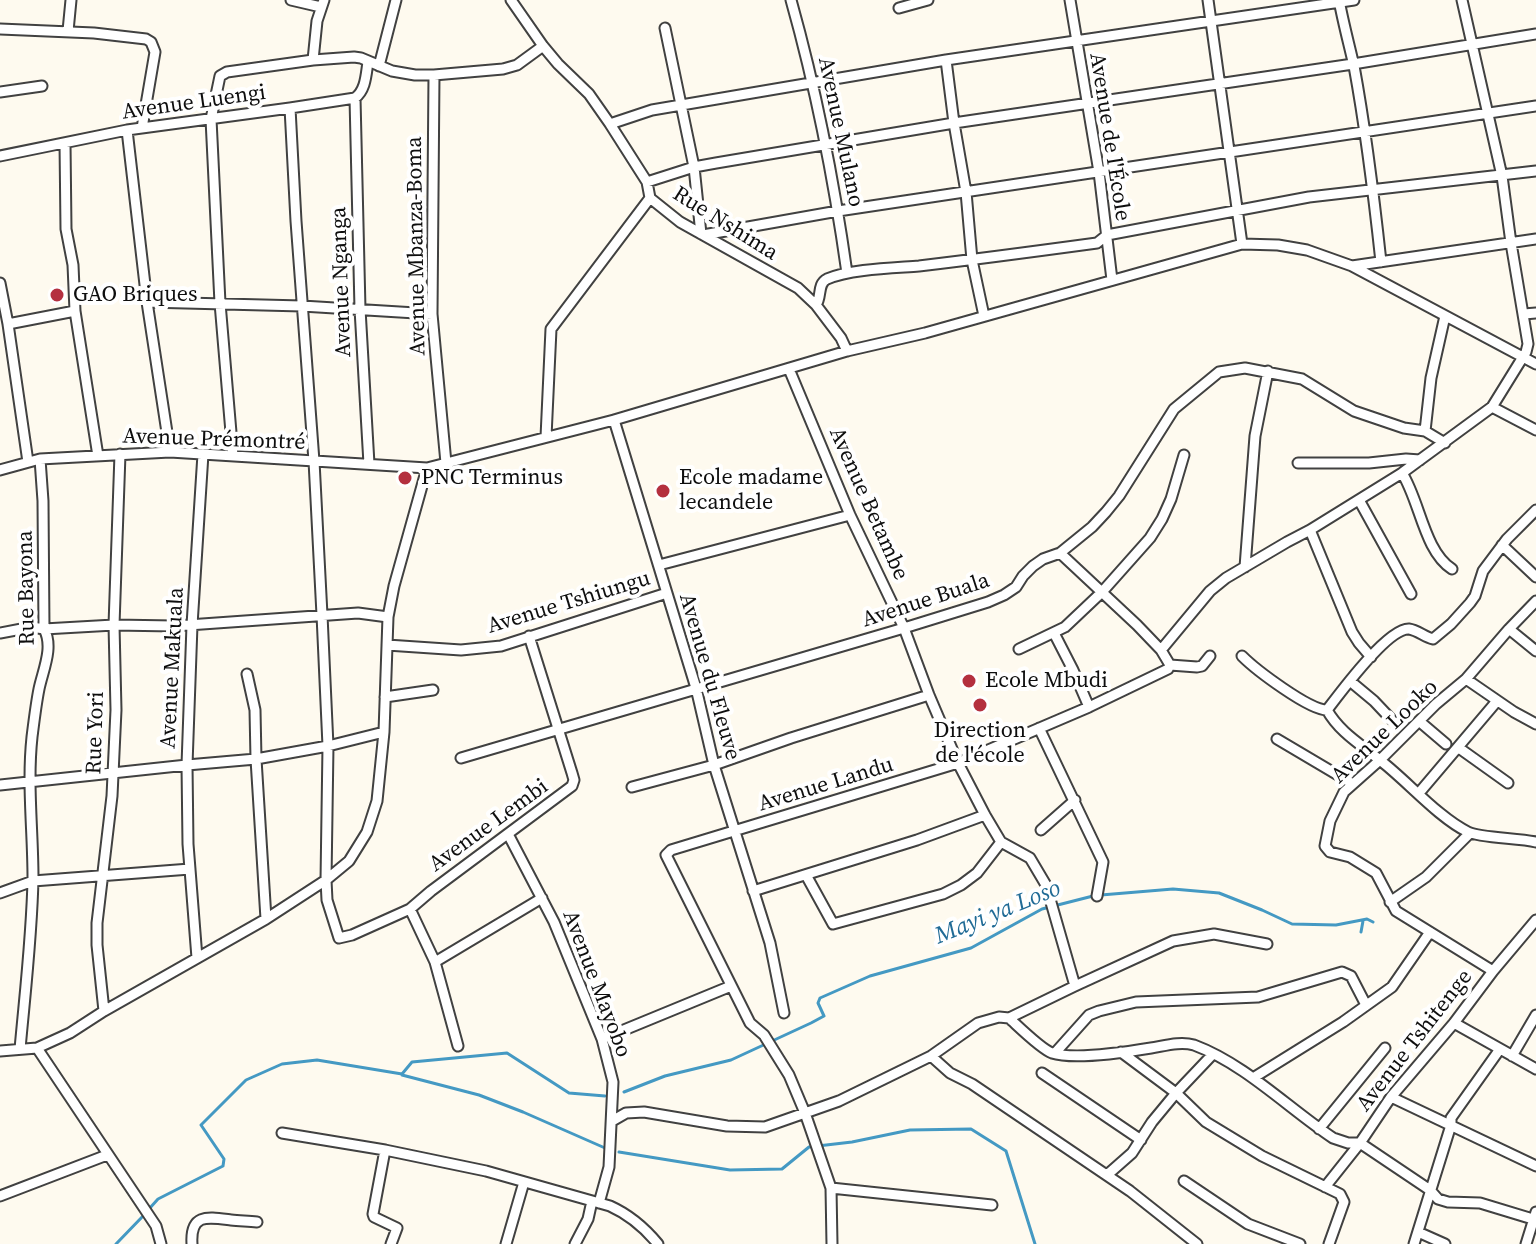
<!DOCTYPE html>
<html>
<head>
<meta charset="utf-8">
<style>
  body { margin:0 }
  canvas { display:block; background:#fefaef }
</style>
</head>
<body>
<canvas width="1536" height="1244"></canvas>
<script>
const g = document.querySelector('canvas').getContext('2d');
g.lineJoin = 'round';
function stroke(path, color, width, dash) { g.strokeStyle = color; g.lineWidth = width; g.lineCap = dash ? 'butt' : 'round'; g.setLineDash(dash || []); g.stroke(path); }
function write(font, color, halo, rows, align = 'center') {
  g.font = font + ' "Source Serif 4",serif'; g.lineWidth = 8; g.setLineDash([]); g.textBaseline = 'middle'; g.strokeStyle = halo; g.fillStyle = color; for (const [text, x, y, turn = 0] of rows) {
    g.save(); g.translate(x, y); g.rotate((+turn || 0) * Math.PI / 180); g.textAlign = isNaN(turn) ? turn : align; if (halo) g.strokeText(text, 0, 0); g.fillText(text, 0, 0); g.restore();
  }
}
const stream = new Path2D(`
  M 1101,895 L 1173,889 L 1219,893 L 1262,910 L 1292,924 L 1336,925 L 1367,919 L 1373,922
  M 1361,932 L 1363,921
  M 402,1075 L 479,1095 L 523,1112 L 605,1148
  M 624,1092 L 665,1076 L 731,1060 L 811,1023 L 824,1016 L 818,1003 L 820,998 L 870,976 L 971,948 L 1042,909 L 1093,896
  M 619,1152 L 730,1170 L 782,1169 L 809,1147 L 852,1142 L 910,1130 L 971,1129 L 1006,1151 L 1035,1244
  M 149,1209 L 158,1199 L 223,1166 L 224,1159 L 201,1125 L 246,1080 L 282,1064 L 317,1060 L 402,1074 L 412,1062 L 507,1053 L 569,1093 L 605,1096
  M 116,1244 L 144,1215`);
const minor = new Path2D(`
  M 291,0 L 321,7
  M 511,0 L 543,46 L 558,64 L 589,94 L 610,124 L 647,182 L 650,198 L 680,222 L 798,288 L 816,305 L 841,338 L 847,351
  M 791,0 C 816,89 834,181 847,273
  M 1070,0 L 1099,172 L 1112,280
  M 1208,0 L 1242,244
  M 1339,0 C 1343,22 1349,44 1354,66 C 1366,131 1374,197 1381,262
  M 899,8 L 928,0
  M 665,28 L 694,167 L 701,234
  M 0,29 L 94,33 L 146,39 L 151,42 L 155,52 L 142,128
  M 68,31 L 71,0
  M 313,60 L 317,21 L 324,0
  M 946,60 L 954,123 L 966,192 L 972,260 L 984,316
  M 379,66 L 396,0
  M 434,75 L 432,314 L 446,463
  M 0,92 L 42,86
  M 355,98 L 360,309 L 369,464
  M 290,108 L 296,221 L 314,461 L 322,615 L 328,746 L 326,880 L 327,900 L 339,938 L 352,935 L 410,909 L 431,891 L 572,786 L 574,780 L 572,773 L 529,636
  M 610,124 L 652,110 L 946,60 L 1354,0
  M 127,130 L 147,302 L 170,452
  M 65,143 L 66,229 L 73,265 L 75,311 L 98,456
  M 0,156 L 127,130 L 290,108 L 355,98 C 366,90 366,74 368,62
  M 647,182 L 694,167 L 716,163 L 954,123 L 1353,64 L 1536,34
  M 703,235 L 838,211 L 1536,106
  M 1352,266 L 1536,239
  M 0,283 L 8,324 L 28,462
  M 147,302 L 302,306 L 432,314
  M 816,305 C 822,297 817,284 827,279 C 850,269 893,268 919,266 C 978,259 1038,251 1097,243 L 1107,235 L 1309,197 L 1536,171
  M 1524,314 L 1536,313
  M 8,324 L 75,311
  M 789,369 L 850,515 L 904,628 L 929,695 L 958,763 L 985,815 L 1001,842 L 1030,858 L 1046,885 L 1075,986
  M 1492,407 L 1536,430
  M 614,420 L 696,688 L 714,765 L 770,943 L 784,1013
  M 1425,431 L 1431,378 L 1445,316
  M 546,437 L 551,329 L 650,198
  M 203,454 L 192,625 L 187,765 L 256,759 L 255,710 L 247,674
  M 233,456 L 220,303 L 211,119 L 220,76 L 227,72 L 313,60 L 354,57 L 361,58 L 392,71 L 415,75 L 434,75 L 503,69 L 517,65 L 543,46
  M 1298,463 L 1369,463 L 1406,459 L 1420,460
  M 0,470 L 40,459 L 170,452 L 427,468 L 614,420 L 847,351 L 925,333 L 1242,244 L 1278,245 L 1307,250 L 1352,266 L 1536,364
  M 1402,473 C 1420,501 1424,551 1452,569
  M 1359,500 L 1411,594
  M 1310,530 L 1352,632 L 1359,643 L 1371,657
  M 1502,545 L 1536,577
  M 1060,553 L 1137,625 L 1161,650 L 1170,665
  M 659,565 L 850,515
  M 1245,567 L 1255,436 L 1268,371
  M 1509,629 L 1536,651
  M 0,633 L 32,627 L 44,629 L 114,625 L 174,626 L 358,613 L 388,617
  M 1054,633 L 1073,670 L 1089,707
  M 387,645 L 461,650 L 501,646 L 667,593
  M 1019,649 L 1065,627 L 1102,592 L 1150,538 L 1162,519 L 1171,499 L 1184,455
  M 1161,650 L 1210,591 L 1226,578 L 1287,542 L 1310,530 L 1402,473 L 1492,407 L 1526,352 L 1528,344 L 1511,243 L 1502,176 L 1462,0
  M 1242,656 C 1256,670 1309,710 1327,710 C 1340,733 1362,745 1381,761 C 1407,781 1439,818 1468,832 C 1480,838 1519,838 1536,842
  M 1170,665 L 1197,667 L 1202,666 L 1210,656
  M 1466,679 L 1514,712 L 1536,724
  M 1350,681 L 1374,701 L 1391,719
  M 385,697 L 433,690
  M 1327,710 C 1340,693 1388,628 1409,629 C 1417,630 1425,637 1433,639 L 1451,624 L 1470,603 L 1475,596 L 1483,571 L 1507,539 L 1536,510
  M 1419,721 L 1446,744
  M 1039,728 L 1103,862 L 1097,896
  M 1277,739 L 1353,784
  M 1459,748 L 1508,783
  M 461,758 L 904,628 L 988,602 L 1004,595 L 1016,587 L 1023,576 L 1033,566 L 1043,559 L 1060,553 L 1092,527 L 1106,512 L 1119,496 L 1174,409 L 1219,372 L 1245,368 L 1302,379 L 1354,411 L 1404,428 L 1425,431 L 1445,443
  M 0,785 L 187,765 L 188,844 L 197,958
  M 632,787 L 714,765 L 791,738 L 929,695
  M 1419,793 L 1497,701
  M 1041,830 L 1075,800
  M 508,834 L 554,922 L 602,1039 L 613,1082 L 609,1167 L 599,1203
  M 806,875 L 833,924 L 943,894 L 961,885 L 977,873 L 1001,842
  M 753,891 L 917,840 L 985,815
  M 0,893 L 33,881 L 190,869
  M 1390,902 L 1426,877 L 1470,833
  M 410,909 L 435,962 L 458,1046
  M 266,919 L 256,759 L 328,746 L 384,732
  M 435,962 L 542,898
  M 1493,971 L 1396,911 L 1376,873 L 1350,857 L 1330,852 L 1325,846 L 1330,821 L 1344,792 L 1380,760 L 1436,704 L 1466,679 L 1509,629 L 1536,601
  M 104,1011 L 97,945 L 97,923 L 112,796 L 116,710 L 114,625 L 120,454
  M 1009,1018 C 1019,1027 1041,1049 1052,1053 C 1074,1060 1127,1052 1151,1048 C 1164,1046 1180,1041 1194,1045 C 1245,1064 1288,1108 1333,1138 L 1348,1143 L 1360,1143 L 1430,1190 L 1438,1199 L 1448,1202 L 1480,1203 L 1536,1220
  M 1454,1023 L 1536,1069
  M 602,1039 L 731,986
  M 37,1048 L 156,1226 L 161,1244
  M 20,1049 C 25,993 32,935 33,878 C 33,831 27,784 32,737 C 34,721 36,704 39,689 C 43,670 54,647 44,629 L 43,501 L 40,459
  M 0,1051 L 37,1048 L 70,1033 L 104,1011 L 266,919 L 326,880 L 349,861 L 367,832 L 377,801 L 384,732 L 388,617 L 394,586 L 427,468
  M 1121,1052 L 1176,1093 L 1206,1122 L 1262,1156 L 1340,1194 L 1344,1202 L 1329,1244
  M 1055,1053 L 1089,1015 L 1099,1011 L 1136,1002 L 1258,997 L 1342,972 L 1351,976 L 1366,1005
  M 931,1056 L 950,1073 L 972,1084 L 1130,1191 L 1197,1244
  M 1512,1056 L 1536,1015
  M 1042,1073 L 1141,1140
  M 1253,1078 L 1343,1022 L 1392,987 L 1430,932
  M 1391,1097 L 1536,1166
  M 612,1121 L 626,1113 L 644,1112 L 727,1126 L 765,1127 L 839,1101 L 884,1079 L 931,1056 L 978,1023 L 999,1017 L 1009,1018 L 1075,986 L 1173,941 L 1214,934 L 1267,944
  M 1319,1129 L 1385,1048
  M 282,1133 L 385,1150 L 486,1171 L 610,1206 C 630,1215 644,1227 658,1244
  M 385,1150 L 373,1214 L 374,1217 L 397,1228 L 391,1244
  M 1107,1175 L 1132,1153 L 1152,1122 L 1176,1093 L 1213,1054
  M 1184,1181 L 1248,1224 L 1300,1244
  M 1325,1187 L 1360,1143 L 1391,1097 L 1454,1023 L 1493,971 L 1536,920
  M 831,1188 L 992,1205
  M 0,1196 L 107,1155
  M 1418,1232 L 1445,1244
  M 192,1244 C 190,1213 208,1217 231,1220 C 240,1221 248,1221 257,1222
  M 506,1244 L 524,1182
  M 575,1244 L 588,1219 L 592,1201
  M 832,1244 L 831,1188 L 805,1113 L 789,1075 L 764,1035 L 750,1023 L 666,855 L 671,850 L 958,763 L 1089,707 L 1168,669 L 1170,665
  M 1414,1244 L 1451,1125 L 1451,1118 L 1500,1049
  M 1526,1244 L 1536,1212`);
const markers = [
  [57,295,8,"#b4303f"],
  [405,478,8,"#b4303f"],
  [663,491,8,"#b4303f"],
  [969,681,8,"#b4303f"],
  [980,705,8,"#b4303f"]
];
const streetNames = [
  ["Avenue Luengi",194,103,-8],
  ["Avenue Mulano",840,132,78],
  ["Avenue de l'École",1109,137,81],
  ["Rue Nshima",725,224,32],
  ["Avenue Mbanza-Boma",417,246,-91],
  ["Avenue Nganga",342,282,-92],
  ["Avenue Prémontré",214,440,2],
  ["Avenue Betambe",868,504,66],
  ["Rue Bayona",27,588,-91],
  ["Avenue Buala",926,601,-18],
  ["Avenue Tshiungu",569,603,-17],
  ["Avenue Makuala",173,668,-87],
  ["Avenue du Fleuve",709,677,74],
  ["Avenue Looko",1385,732,-44],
  ["Rue Yori",96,733,-88],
  ["Avenue Landu",826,785,-17],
  ["Avenue Lembi",489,826,-36],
  ["Avenue Mayobo",596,984,69],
  ["Avenue Tshitenge",1415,1041,-52]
];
const poiNames = [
  ["GAO Briques",73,295],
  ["PNC Terminus",421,478],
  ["Ecole madame",679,478],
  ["lecandele",679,503],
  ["Ecole Mbudi",985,681],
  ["Direction",980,731,"center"],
  ["de l'école",980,756,"center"]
];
const waterNames = [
  ["Mayi ya Loso",998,913,-22]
];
stroke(stream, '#4499c3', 3);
stroke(minor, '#414141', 13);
stroke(minor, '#fff', 9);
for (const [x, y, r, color] of markers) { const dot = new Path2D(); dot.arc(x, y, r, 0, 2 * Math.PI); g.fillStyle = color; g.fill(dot); stroke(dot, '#fff', 3); }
write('22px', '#0e0e0e', '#fff', streetNames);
write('22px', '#0e0e0e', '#fff', poiNames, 'left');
write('italic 24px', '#206b96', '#fff', waterNames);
</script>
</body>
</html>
